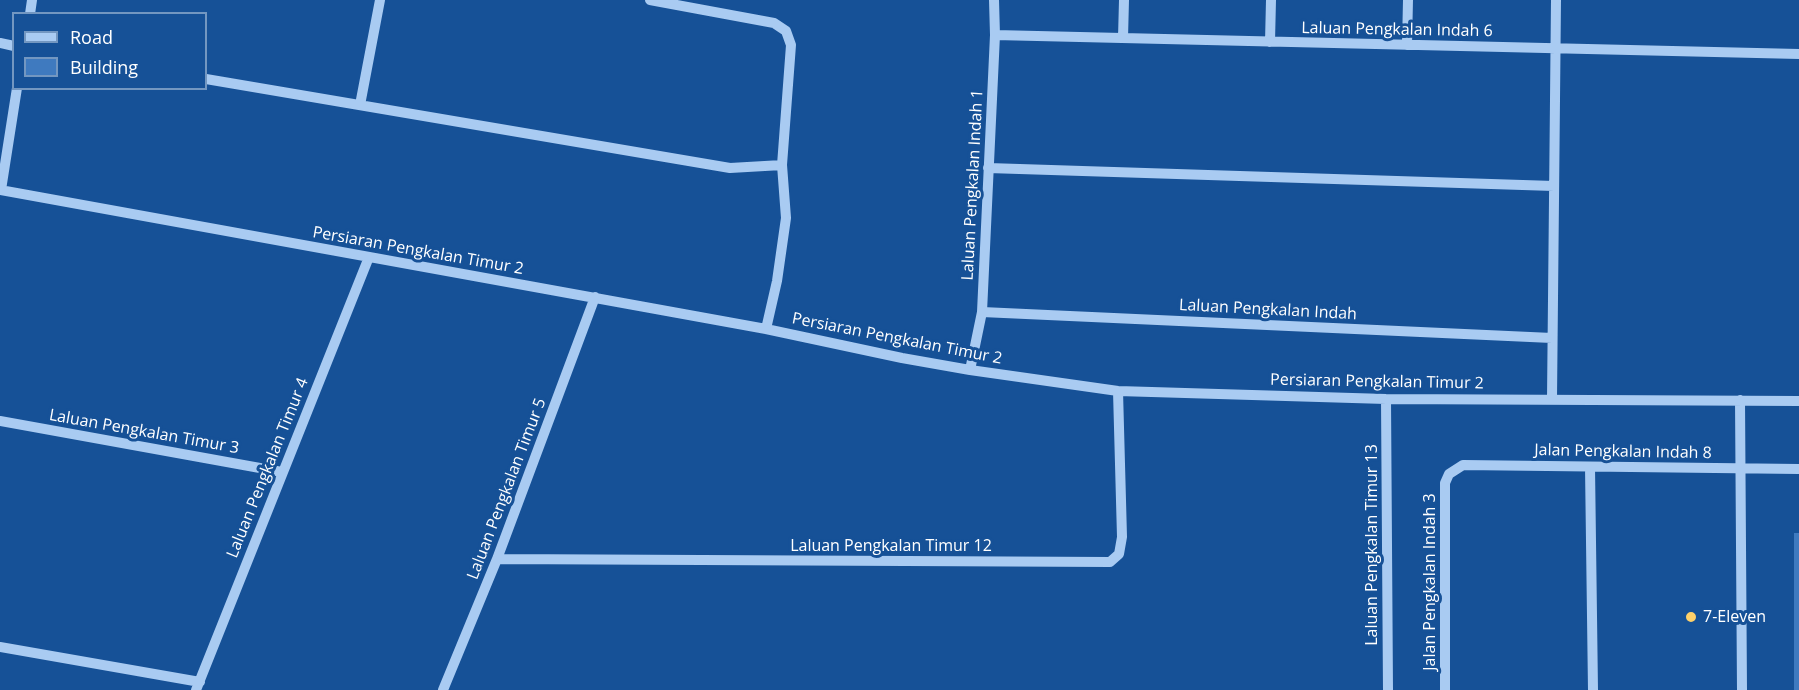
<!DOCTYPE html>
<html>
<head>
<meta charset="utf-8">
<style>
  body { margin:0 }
  #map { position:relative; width:1799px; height:690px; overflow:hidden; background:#165197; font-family:"Open Sans",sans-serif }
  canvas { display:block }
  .legend { position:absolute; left:12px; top:12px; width:195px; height:78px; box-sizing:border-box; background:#165197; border:2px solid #7397c1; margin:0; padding:8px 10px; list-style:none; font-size:18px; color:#fff }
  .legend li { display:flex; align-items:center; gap:12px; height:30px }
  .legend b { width:30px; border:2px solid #7397c1 }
</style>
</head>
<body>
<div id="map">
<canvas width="1799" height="690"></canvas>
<ul class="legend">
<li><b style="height:8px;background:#a9cbf2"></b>Road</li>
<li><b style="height:16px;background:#3f7abf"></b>Building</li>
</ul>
</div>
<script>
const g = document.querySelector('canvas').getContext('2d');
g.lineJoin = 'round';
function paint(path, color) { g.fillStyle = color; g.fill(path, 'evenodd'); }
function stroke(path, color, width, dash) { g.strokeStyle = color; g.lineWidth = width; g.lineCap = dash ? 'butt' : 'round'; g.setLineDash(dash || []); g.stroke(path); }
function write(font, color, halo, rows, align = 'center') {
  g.font = font + ' "Open Sans",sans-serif'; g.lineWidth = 6; g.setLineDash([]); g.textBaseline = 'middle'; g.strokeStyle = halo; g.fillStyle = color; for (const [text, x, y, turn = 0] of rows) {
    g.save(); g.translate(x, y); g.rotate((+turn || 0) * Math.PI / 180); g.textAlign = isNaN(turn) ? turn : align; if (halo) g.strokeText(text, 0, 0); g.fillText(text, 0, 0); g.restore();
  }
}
const building = new Path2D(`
  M 1794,533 L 1799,533 L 1799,690 L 1794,690 Z`);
const minor = new Path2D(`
  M 30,14 L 32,0
  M 995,35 L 1799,54
  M 1123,38 L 1124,0
  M 1270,42 L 1271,0
  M 0,43 L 14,46
  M 1407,45 L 1408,0
  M 206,79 L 730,168 L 782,165 L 791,45 L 786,31 L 774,23 L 650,0
  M 360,105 L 380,0
  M 988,168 L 1554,186
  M 0,190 L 766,329 L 902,358 L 970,370 L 1118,391 L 1386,399 L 1799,401
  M 1,190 L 17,88
  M 982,312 L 1552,338
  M 766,329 L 777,281 L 786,218 L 782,165
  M 970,370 L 982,312 L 995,35 L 994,0
  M 1386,399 L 1388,690
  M 1552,399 L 1556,0
  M 1740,400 L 1742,690
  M 0,421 L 282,472
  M 1590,467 L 1593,690
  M 497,559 L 1110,562 L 1119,554 L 1122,537 L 1118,391
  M 0,647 L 200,682
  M 196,690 L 369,257
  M 443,690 L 497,559 L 595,297
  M 1445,690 L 1445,483 L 1449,474 L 1463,465 L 1799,469`);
const markers = [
  [1691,617,6,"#ffd16a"]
];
const streetNames = [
  ["Laluan Pengkalan Indah 6",1397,30,1],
  ["Laluan Pengkalan Indah 1",973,185,-87],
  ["Persiaran Pengkalan Timur 2",418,251,10],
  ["Laluan Pengkalan Indah",1268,310,3],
  ["Persiaran Pengkalan Timur 2",897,339,11],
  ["Persiaran Pengkalan Timur 2",1377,382,1],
  ["Laluan Pengkalan Timur 3",144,432,10],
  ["Jalan Pengkalan Indah 8",1623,452,1],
  ["Laluan Pengkalan Timur 4",268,468,-68],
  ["Laluan Pengkalan Timur 5",507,489,-69],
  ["Laluan Pengkalan Timur 13",1372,545,-90],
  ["Laluan Pengkalan Timur 12",891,546],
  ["Jalan Pengkalan Indah 3",1430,582,-90]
];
const poiNames = [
  ["7-Eleven",1703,617]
];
paint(building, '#3f7abf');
stroke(minor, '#a9cbf2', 10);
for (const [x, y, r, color] of markers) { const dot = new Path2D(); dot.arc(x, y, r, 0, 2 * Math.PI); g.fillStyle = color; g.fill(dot); stroke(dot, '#165197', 2); }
write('16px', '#fff', '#165197', streetNames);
write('16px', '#fff', '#165197', poiNames, 'left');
</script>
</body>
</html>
